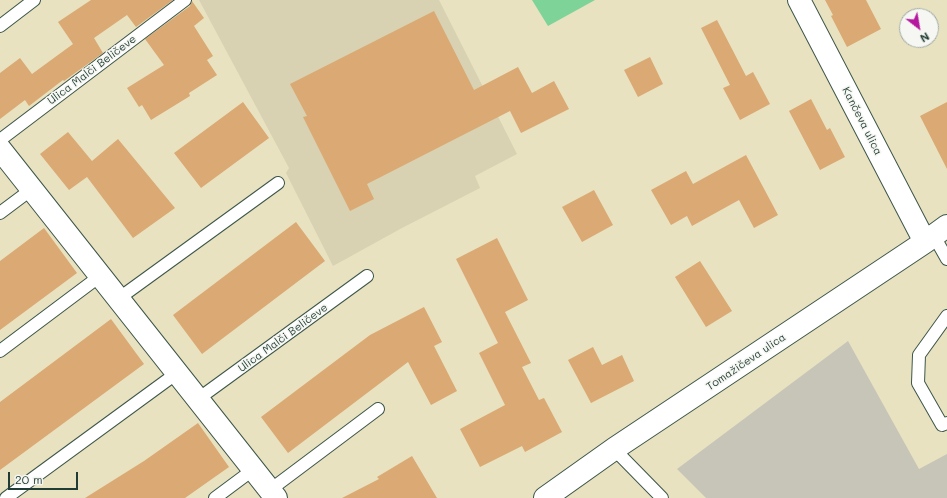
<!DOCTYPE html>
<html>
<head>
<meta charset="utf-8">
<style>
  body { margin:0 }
  #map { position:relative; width:947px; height:498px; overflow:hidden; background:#e8e2c0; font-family:Mali,sans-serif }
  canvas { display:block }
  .north { position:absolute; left:899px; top:8px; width:40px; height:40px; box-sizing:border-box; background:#f6f6f2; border:1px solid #a0aca6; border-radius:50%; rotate:149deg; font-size:11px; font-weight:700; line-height:16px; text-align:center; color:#1f3d34 }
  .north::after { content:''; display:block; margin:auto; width:14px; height:18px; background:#b5179e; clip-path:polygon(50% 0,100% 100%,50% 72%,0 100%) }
  .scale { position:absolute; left:8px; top:472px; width:70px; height:18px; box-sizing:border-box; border:2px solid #1f3d34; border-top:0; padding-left:5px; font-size:12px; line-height:14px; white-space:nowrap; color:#1f3d34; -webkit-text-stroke:3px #f6f6f2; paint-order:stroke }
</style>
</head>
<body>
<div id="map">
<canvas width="947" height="498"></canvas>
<div class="north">N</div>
<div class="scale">20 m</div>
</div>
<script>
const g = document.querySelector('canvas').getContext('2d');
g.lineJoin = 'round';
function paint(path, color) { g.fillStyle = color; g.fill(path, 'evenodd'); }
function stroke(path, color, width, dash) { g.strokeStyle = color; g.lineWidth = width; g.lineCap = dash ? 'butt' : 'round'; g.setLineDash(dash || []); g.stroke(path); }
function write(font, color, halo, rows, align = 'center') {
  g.font = font + ' Mali,sans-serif'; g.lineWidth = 3; g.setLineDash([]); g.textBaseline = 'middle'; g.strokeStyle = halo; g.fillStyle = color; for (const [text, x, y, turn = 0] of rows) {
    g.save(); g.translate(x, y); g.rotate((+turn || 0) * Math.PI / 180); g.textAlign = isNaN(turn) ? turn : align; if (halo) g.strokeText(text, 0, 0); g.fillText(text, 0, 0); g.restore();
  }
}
const built = new Path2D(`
  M 199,0 L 439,0 L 517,154 L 475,176 L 480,188 L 402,228 L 333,266 L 286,173 L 289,168 Z`);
const industrial = new Path2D(`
  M 848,341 L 919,469 L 947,454 L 947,498 L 706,498 L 677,469 Z`);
const green = new Path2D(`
  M 532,0 L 595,0 L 548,26 Z`);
const building = new Path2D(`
  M 91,0 L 173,0 L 136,27 L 127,15 L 94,38 L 103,53 L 64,81 L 63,80 L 29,106 L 25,100 L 0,119 L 0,73 L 20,58 L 32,74 L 73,44 L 58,22 Z
  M 825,0 L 866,0 L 881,29 L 847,47 L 831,16 L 833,15 Z
  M 192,1 L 204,18 L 194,26 L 213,56 L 207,60 L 217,75 L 189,93 L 190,96 L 151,120 L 142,105 L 139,107 L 127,88 L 164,65 L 145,39 L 190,6 Z
  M 434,11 L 474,90 L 518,67 L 532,93 L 554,81 L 569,109 L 521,133 L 510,111 L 367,184 L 374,199 L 350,211 L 303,117 L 307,116 L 290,84 Z
  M 717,20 L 746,76 L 753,72 L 770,104 L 740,120 L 723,88 L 730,85 L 701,28 Z
  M 650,57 L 663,84 L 638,97 L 624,70 Z
  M 811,99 L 827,130 L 830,128 L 845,157 L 820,170 L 789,111 Z
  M 243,102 L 269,138 L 201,188 L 174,153 Z
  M 947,102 L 947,169 L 920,116 Z
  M 68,132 L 92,161 L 118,139 L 175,208 L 133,238 L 87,177 L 69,190 L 40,154 Z
  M 746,155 L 778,215 L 754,228 L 739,200 L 692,226 L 687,216 L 671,225 L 651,190 L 686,171 L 693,184 Z
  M 594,190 L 613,225 L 582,242 L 562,207 Z
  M 296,222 L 325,261 L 202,354 L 173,315 Z
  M 44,228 L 77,273 L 0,330 L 0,261 Z
  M 497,238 L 528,300 L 505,312 L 531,363 L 522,367 L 539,400 L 544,398 L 562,432 L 525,452 L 522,446 L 480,467 L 460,429 L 505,405 L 479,353 L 498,343 L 456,259 Z
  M 700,261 L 732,311 L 706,327 L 675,277 Z
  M 424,307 L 442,342 L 434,346 L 457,391 L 431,405 L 408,362 L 288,453 L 261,417 L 370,335 Z
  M 111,319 L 144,364 L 0,470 L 0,402 Z
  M 593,347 L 602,365 L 622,355 L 634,381 L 591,403 L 568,360 Z
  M 198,423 L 229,467 L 185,498 L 85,498 L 144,461 Z
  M 412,456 L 437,498 L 342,498 L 379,479 L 377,477 Z`);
const service = new Path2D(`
  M 0,26 L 34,0
  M 0,140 L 185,0
  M 0,213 L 32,189
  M 934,236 L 947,259
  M 118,299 L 278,183
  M 947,316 L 919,355 L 918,383 L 942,425 L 947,423
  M 0,351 L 100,276
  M 198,399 L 367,276
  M 614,449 L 662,498
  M 270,490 L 378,409
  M 6,498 L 177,373
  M 215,498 L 254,469`);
const minor = new Path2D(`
  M 799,0 L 925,242
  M 0,149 L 276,498
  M 545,498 L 614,449 L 925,242 L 947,226`);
const streetNames = [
  ["Ulica Malči Beličeve",92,70,-37],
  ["Kančeva ulica",862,121,63],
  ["Ulica Malči Beličeve",283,338,-36],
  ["Tomažičeva ulica",746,362,-34]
];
paint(built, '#d8d2b2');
paint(industrial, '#c6c5b8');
paint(green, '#7dd398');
paint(building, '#dba973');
stroke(service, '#3d5649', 14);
stroke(minor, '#3d5649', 24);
stroke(service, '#fff', 12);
stroke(minor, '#fff', 22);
write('11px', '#1f3d34', '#f6f6f2', streetNames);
</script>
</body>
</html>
